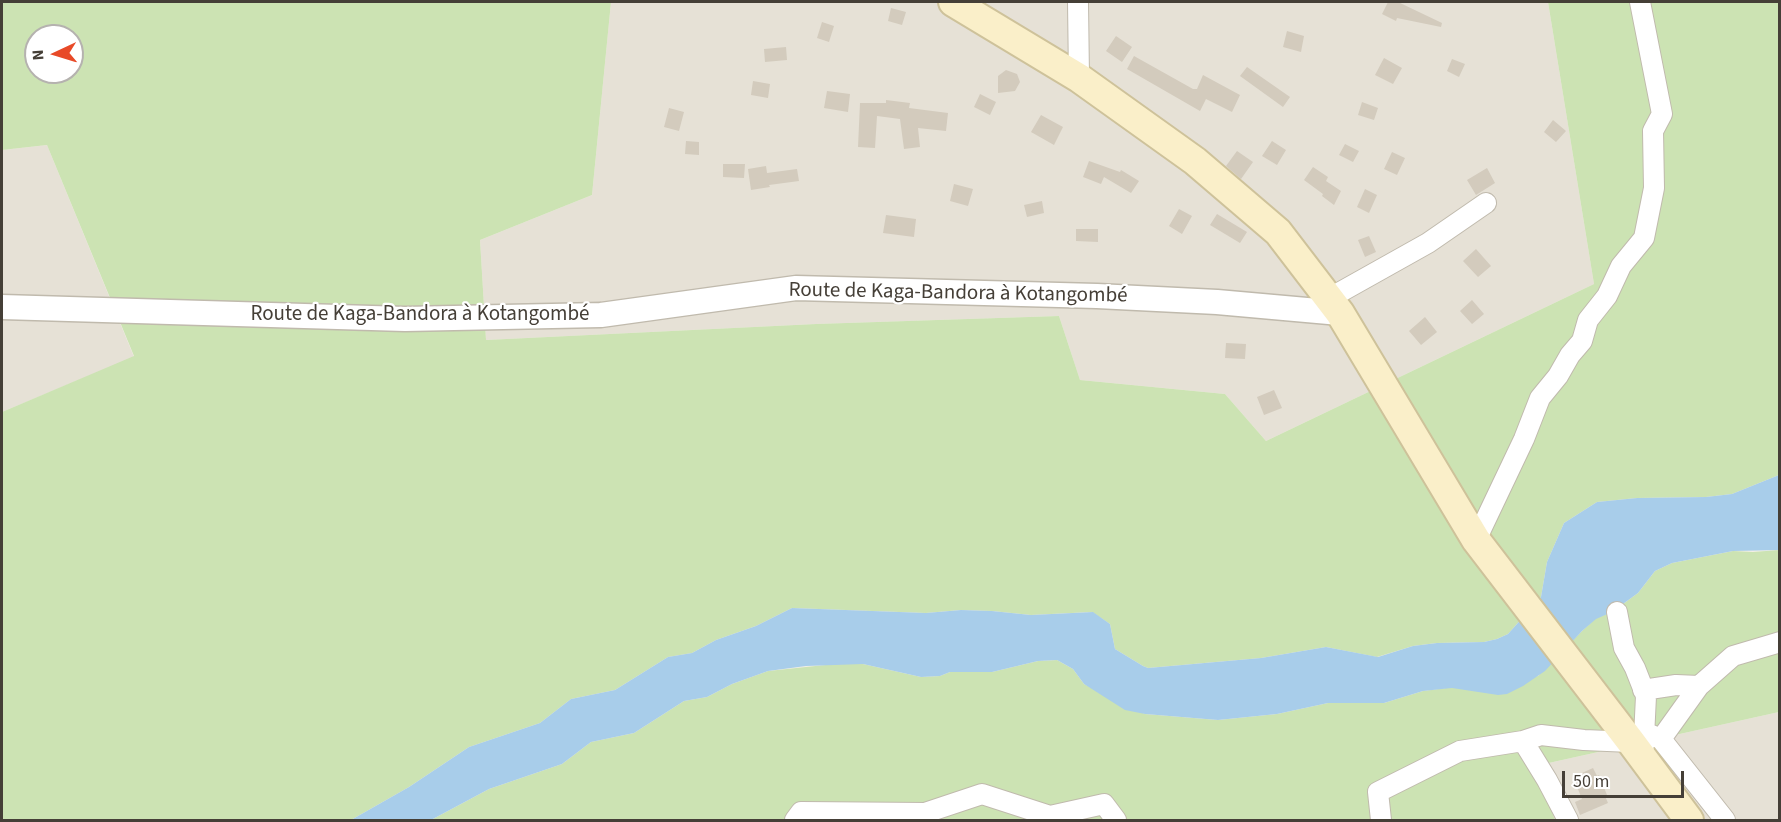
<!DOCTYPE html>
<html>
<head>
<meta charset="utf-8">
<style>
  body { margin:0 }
  #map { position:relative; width:1781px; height:822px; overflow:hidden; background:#f2efe7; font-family:"Source Sans 3",sans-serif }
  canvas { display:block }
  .frame { position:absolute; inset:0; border:3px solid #453f37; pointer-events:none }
  .north { position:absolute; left:24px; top:24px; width:60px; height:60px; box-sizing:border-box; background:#fff; border:2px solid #b5b2af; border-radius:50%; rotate:266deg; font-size:16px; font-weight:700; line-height:24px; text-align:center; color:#453f37 }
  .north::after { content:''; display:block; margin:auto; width:21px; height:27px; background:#e84a28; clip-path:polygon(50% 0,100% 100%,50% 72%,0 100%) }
  .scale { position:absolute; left:1562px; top:771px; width:122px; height:27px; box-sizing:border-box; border:3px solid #453f37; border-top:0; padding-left:8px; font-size:18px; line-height:21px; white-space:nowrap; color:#453f37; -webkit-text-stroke:4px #fff; paint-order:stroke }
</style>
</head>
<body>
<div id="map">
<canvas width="1781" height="822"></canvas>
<div class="frame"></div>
<div class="north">N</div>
<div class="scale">50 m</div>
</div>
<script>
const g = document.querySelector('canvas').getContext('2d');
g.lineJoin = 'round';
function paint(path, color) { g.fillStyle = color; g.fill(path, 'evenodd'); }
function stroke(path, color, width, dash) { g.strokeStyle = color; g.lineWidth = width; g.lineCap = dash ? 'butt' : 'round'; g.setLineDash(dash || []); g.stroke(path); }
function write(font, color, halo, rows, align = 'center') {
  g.font = font + ' "Source Sans 3",sans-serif'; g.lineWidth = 4.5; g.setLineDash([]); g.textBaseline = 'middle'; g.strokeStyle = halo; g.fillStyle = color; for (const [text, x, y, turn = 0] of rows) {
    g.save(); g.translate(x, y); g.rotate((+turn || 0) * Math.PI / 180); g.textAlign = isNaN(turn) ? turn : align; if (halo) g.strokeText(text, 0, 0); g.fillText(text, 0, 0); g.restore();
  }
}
const residential = new Path2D(`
  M 611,2 L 1548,2 L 1594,284 L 1266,441 L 1225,394 L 1080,380 L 1059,316 L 816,324 L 486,340 L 480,240 L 592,195 Z
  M 47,145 L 134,357 L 2,412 L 2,150 Z
  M 1779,712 L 1779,820 L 1555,820 L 1535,766 Z`);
const green = new Path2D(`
  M 2,2 L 611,2 L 592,195 L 480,240 L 486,340 L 816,324 L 1059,316 L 1080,380 L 1225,394 L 1266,441 L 1594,284 L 1548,2 L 1779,2 L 1779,475 L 1732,494 L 1706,497 L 1637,498 L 1597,502 L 1564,523 L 1547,562 L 1541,597 L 1508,634 L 1497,639 L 1484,642 L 1437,643 L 1413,646 L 1377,657 L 1326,647 L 1261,658 L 1148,668 L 1143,666 L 1115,649 L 1110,624 L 1092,612 L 1031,615 L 992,611 L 961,610 L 926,613 L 792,608 L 756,626 L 716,640 L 692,653 L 668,657 L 615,690 L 571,699 L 540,723 L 469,747 L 409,787 L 351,820 L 2,820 L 2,412 L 134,356 L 47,145 L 2,150 ZM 36,36 L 72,36 L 72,72 L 36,72 Z
  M 1779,550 L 1779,712 L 1535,766 L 1555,820 L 431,820 L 489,789 L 562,764 L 591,742 L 634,733 L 684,701 L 707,697 L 732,684 L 768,671 L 844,663 L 863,664 L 921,677 L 940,676 L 950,672 L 992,672 L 1038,661 L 1057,660 L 1073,669 L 1084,684 L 1145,714 L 1218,720 L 1277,714 L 1328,703 L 1384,703 L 1423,691 L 1538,676 L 1582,631 L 1596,618 L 1612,612 L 1638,593 L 1655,571 L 1672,563 L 1733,551 L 1753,552 Z`);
const water = new Path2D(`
  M 1779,475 L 1779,550 L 1733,551 L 1672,563 L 1655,571 L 1638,593 L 1612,612 L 1596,619 L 1582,631 L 1545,671 L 1523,686 L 1507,694 L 1498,695 L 1452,688 L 1442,689 L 1423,691 L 1384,703 L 1328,703 L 1277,714 L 1218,720 L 1145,714 L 1125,710 L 1084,684 L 1073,669 L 1057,660 L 1038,661 L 992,672 L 950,672 L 940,676 L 921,677 L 863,664 L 806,666 L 768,671 L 732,684 L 707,697 L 684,701 L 634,733 L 591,742 L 562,764 L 489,789 L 431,820 L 351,820 L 409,787 L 469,747 L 540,723 L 571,699 L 615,690 L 668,657 L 692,653 L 716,640 L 756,626 L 792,608 L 926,613 L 961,610 L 992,611 L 1031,615 L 1093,612 L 1110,624 L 1115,649 L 1143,666 L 1148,668 L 1261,658 L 1326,647 L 1378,657 L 1413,646 L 1437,643 L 1484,642 L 1497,639 L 1508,634 L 1541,597 L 1547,562 L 1564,523 L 1597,502 L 1637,498 L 1706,497 L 1732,494 Z`);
const building = new Path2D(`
  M 1388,2 L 1398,2 L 1442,23 L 1441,27 L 1397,18 L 1396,21 L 1382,14 Z
  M 891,8 L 906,12 L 902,25 L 888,21 Z
  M 822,22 L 834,26 L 829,42 L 817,38 Z
  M 1287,31 L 1304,36 L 1301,52 L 1283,47 Z
  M 1116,36 L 1132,47 L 1122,62 L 1106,51 Z
  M 786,47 L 787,60 L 765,62 L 764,49 Z
  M 1134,56 L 1193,89 L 1197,89 L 1203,75 L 1240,95 L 1232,112 L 1206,99 L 1200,111 L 1127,69 Z
  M 1384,58 L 1402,68 L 1393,84 L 1375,75 Z
  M 1452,59 L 1465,64 L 1459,77 L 1447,71 Z
  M 1247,67 L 1290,97 L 1283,107 L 1240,76 Z
  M 1006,70 L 1017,74 L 1020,82 L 1015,91 L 998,93 L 998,76 Z
  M 753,81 L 770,84 L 768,98 L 751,95 Z
  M 827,91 L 850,94 L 848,112 L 824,108 Z
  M 980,94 L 996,102 L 990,115 L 974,107 Z
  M 886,100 L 910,103 L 909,108 L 948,113 L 946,131 L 918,128 L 920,147 L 904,149 L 900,119 L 877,116 L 875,148 L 858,147 L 860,103 L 886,103 Z
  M 1362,102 L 1378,108 L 1374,120 L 1358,115 Z
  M 669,108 L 684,112 L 679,131 L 664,127 Z
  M 1041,115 L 1063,127 L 1054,145 L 1031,132 Z
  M 1553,120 L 1566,131 L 1556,142 L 1544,132 Z
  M 686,141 L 699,142 L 699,155 L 685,154 Z
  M 1272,141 L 1286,150 L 1277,165 L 1262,156 Z
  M 1345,144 L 1359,151 L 1353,162 L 1339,155 Z
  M 1237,151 L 1253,162 L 1241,179 L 1226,166 Z
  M 1392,152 L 1405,158 L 1397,175 L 1384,169 Z
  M 1089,161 L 1120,172 L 1121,170 L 1139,181 L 1131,193 L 1104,177 L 1101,184 L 1083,177 Z
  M 723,164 L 745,164 L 744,178 L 723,177 Z
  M 766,166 L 767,173 L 797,169 L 799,181 L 769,185 L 770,187 L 751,190 L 748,169 Z
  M 1313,167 L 1328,177 L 1326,181 L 1341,191 L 1334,205 L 1322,196 L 1323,194 L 1304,180 Z
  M 1487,168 L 1495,183 L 1476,195 L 1467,180 Z
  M 954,184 L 973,189 L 968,206 L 950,201 Z
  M 1365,189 L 1377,195 L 1369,213 L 1357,207 Z
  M 1042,201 L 1044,213 L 1027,217 L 1024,205 Z
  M 1179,209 L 1192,216 L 1182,234 L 1169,226 Z
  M 1217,214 L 1247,232 L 1240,243 L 1210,225 Z
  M 886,215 L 916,219 L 914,237 L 883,233 Z
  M 1076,229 L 1098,229 L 1098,242 L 1076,241 Z
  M 1369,236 L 1376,252 L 1365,257 L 1358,240 Z
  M 1476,249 L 1491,266 L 1478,277 L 1463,261 Z
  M 1472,300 L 1484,314 L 1472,324 L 1460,311 Z
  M 1425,317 L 1437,332 L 1421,345 L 1409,331 Z
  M 1226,343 L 1246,344 L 1245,359 L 1225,358 Z
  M 1274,390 L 1282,408 L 1264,415 L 1257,397 Z
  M 1593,768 L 1597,776 L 1599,775 L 1607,795 L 1605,796 L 1608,803 L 1580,815 L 1575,802 L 1582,799 L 1573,777 Z`);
const minor = new Path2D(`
  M 1078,2 L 1079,78
  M 1328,299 L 1428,243 L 1486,203
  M 1476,540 L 1524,439 L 1540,398 L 1558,376 L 1570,355 L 1582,341 L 1588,320 L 1607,296 L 1621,266 L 1644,238 L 1654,188 L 1653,131 L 1662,114 L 1640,2
  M 1617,612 L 1624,648 L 1635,668 L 1646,696 L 1643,758
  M 1643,690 L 1676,685 L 1699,686
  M 1649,734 L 1661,739 L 1725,820
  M 1661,739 L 1699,686 L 1733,656 L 1780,642
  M 1523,741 L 1547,780 L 1568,820
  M 795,820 L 801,812 L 925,813 L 982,794 L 1050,816 L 1104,804 L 1116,820
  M 1381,820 L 1378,792 L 1460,751 L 1523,741 L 1541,735 L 1584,740 L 1631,742`);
const tertiary = new Path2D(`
  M 2,307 L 405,319 L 601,315 L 796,288 L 1097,296 L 1217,302 L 1340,313`);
const secondary = new Path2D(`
  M 953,2 L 1079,78 L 1195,161 L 1278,232 L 1340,313 L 1476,540 L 1631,742 L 1689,820`);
const streetNames = [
  ["Route de Kaga-Bandora à Kotangombé",958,294,1],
  ["Route de Kaga-Bandora à Kotangombé",420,315]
];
paint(residential, '#e6e1d6');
paint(green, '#cce3b3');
paint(water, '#a8cdea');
paint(building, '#d3cbbd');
stroke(minor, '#c0baad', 22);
stroke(tertiary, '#c0baad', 27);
stroke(secondary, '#cec29a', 32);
stroke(minor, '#fff', 20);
stroke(tertiary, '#fff', 24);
stroke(secondary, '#faefc9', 28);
write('21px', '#453f37', '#fff', streetNames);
</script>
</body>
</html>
